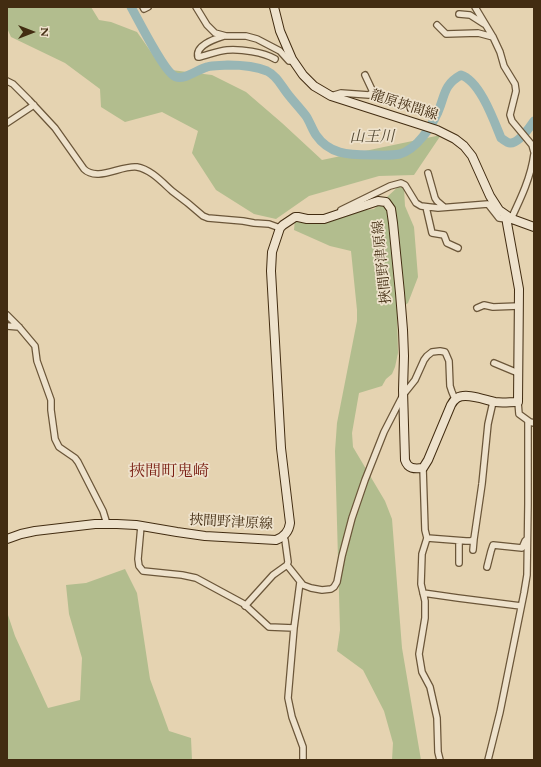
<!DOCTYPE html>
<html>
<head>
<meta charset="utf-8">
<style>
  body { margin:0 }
  #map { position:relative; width:541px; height:767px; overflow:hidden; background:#e5d3b1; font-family:Cardo,serif }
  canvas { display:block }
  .frame { position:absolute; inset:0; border:8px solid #422c11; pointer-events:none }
  .north { position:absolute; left:12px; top:12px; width:40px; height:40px; -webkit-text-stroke:3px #eee2cc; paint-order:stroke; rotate:90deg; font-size:11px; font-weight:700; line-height:16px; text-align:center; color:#422c11 }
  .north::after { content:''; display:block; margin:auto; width:14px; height:18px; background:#422c11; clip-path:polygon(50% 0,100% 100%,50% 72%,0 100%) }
</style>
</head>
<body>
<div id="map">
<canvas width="541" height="767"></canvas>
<div class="frame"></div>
<div class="north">N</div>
</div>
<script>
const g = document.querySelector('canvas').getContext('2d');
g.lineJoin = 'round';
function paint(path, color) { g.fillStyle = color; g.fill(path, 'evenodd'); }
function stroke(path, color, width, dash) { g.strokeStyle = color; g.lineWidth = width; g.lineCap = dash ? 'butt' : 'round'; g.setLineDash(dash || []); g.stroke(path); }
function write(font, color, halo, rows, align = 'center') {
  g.font = font + ' Cardo,"Noto Serif JP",serif'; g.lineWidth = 3.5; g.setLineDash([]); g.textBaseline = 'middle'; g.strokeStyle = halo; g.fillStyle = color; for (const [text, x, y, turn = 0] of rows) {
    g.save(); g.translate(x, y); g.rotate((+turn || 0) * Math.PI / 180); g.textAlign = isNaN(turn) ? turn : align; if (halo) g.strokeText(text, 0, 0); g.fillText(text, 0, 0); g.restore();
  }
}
const green = new Path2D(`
  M 7,7 L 91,7 L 99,20 L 111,22 L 137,32 L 163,69 L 212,75 L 246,92 L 282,123 L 322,160 L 441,135 L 414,175 L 379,176 L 309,196 L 276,219 L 254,214 L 216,190 L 192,153 L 198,131 L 162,112 L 125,122 L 101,107 L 100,89 L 65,63 L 11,37 L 7,28 Z
  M 400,185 L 404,188 L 405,206 L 414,227 L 418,277 L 408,303 L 397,311 L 398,353 L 395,367 L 392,374 L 386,379 L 382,386 L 359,393 L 352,433 L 353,447 L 385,501 L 392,519 L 402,648 L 421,760 L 392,760 L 393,743 L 384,711 L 363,670 L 337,651 L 340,630 L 335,451 L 337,423 L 357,321 L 357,310 L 351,251 L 330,246 L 294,230 L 295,219 L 374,209 Z
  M 125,569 L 137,593 L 150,679 L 169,731 L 191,738 L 192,760 L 7,760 L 7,612 L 15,636 L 48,708 L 80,700 L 82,658 L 69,614 L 66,585 L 86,583 Z`);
const river = new Path2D(`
  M 131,7 C 138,19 165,74 176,77 C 185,80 198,69 207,67 C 214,65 221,66 228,65 C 241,65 255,66 267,71 C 276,75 281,85 287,93 C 293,101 300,108 306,116 C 310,122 312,129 316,135 C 329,154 348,155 370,155 C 379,155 390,156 400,154 C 417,149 431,127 438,112 C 445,96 443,85 461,75 C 480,81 494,121 501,138 C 504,140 507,143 510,143 C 518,144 530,127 534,121`);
const minor = new Path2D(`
  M 143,7 L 144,9 L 148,7
  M 196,7 L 207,25 L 215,33 L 226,36 L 246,36 L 257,39 L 280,51 L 289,61 L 293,60
  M 475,7 L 493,37 L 500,52 L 504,66 L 515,84 L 516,91 L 510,115 L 512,121 L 532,145 L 534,152
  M 459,14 L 470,15 L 484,24
  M 437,25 L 446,34 L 478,33 L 493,37
  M 224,36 C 215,39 195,45 198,57 L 199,57 C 208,55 217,51 227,50 C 241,49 263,52 275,59
  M 7,81 L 13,84 L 29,100 L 55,128 L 84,169 C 97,182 121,165 137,167 C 150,169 162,182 172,191 C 183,199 193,207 203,216 L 208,218 L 243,221 L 254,223 L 269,224 L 280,228
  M 331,96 L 341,93 L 369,95 L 373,92 L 365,75
  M 7,123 L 34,105
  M 428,173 L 435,198 L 437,201 L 444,207
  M 426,207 L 432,233 L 444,235 L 447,243 L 458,248
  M 341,210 L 390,186 L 401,183 L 405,185 L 416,203 L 421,206 L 438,208 L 488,204 L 499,218 L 506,219
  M 511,219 C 521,198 531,177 534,154
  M 477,308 L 484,305 L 493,307 L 519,306
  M 7,315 L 19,327 L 35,346 L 37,361 L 51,400 L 51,410 L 55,439 L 59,447 L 75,458 L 78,462 L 103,511 L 107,524
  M 7,326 L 19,327
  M 494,363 L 518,373
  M 518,402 L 519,414 L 530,422 L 534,423
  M 423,468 L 425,530 L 427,538 L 422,554 L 421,584 L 425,601 L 425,618 L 419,654 L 422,672 L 430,687 L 437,718 L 438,752 L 440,760
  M 141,526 L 138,559 L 139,566 L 143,571 L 182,575 L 196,578 L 244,604 L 269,627 L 294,628
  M 427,538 L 466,541 L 471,541 L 474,539 L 482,484 L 488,424 L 493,402
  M 473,550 L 474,539
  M 459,563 L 459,541
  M 287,565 L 303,585 L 311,588 L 322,590 L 331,589 L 334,587 L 337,582 L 342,556 L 352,518 L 365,480 L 384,432 L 403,395 L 415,380 L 424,360 L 427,356 L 432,352 L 440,351 L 445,352 L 446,354 L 449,361 L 450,386 L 452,392 L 455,399
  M 487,567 L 491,551 L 493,545 L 522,548 L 525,541 L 527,539
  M 300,582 L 294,628 L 288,698 L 292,717 L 303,747 L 303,760
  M 423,593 L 458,598 L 521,606
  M 245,606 L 273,575 L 287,565 L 288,562 L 285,540 L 283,537
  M 488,760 L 500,712 L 524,593 L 527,575 L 528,504 L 528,421`);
const secondary = new Path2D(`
  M 274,7 L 280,31 L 292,59 L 303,75 L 314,86 L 331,96 L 437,130 L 455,139 L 464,146 L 472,156 L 490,196 L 499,210 L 512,219 L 534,227
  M 7,539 L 21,534 L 35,531 L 95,524 L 117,524 L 136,525 L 177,532 L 205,536 L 276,540 C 284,537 289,531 290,523 L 281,448 L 271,271 L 272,252 L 280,228 L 283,225 L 295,217 L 298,217 L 307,219 L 324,219 L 378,201 L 386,202 L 391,209 L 393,223 L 400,293 L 403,330 L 404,356 L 403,390 L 405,460 C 408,469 414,469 423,468 L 428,460 L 451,405 C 452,403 454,400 457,398 C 466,392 485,400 495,402 C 502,403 510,402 518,402 L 519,289 L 507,223 L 506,216`);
const streetNames = [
  ["龍原挾間線",404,106,18],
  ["挾間野津原線",383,262,-96],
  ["挾間野津原線",231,523,3]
];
const waterNames = [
  ["山王川",372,138,-1]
];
const quarterNames = [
  ["挾間町鬼崎",169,472]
];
paint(green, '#b2bd8e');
stroke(river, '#98b6b5', 9);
stroke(minor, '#6b5639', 8);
stroke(secondary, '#422c11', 10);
stroke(minor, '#eee2cc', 5.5);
stroke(secondary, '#eee2cc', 8);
write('14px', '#422c11', '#eee2cc', streetNames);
write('italic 15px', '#534832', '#eee2cc', waterNames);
write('16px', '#7a1f14', '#eee2cc', quarterNames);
</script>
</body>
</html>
